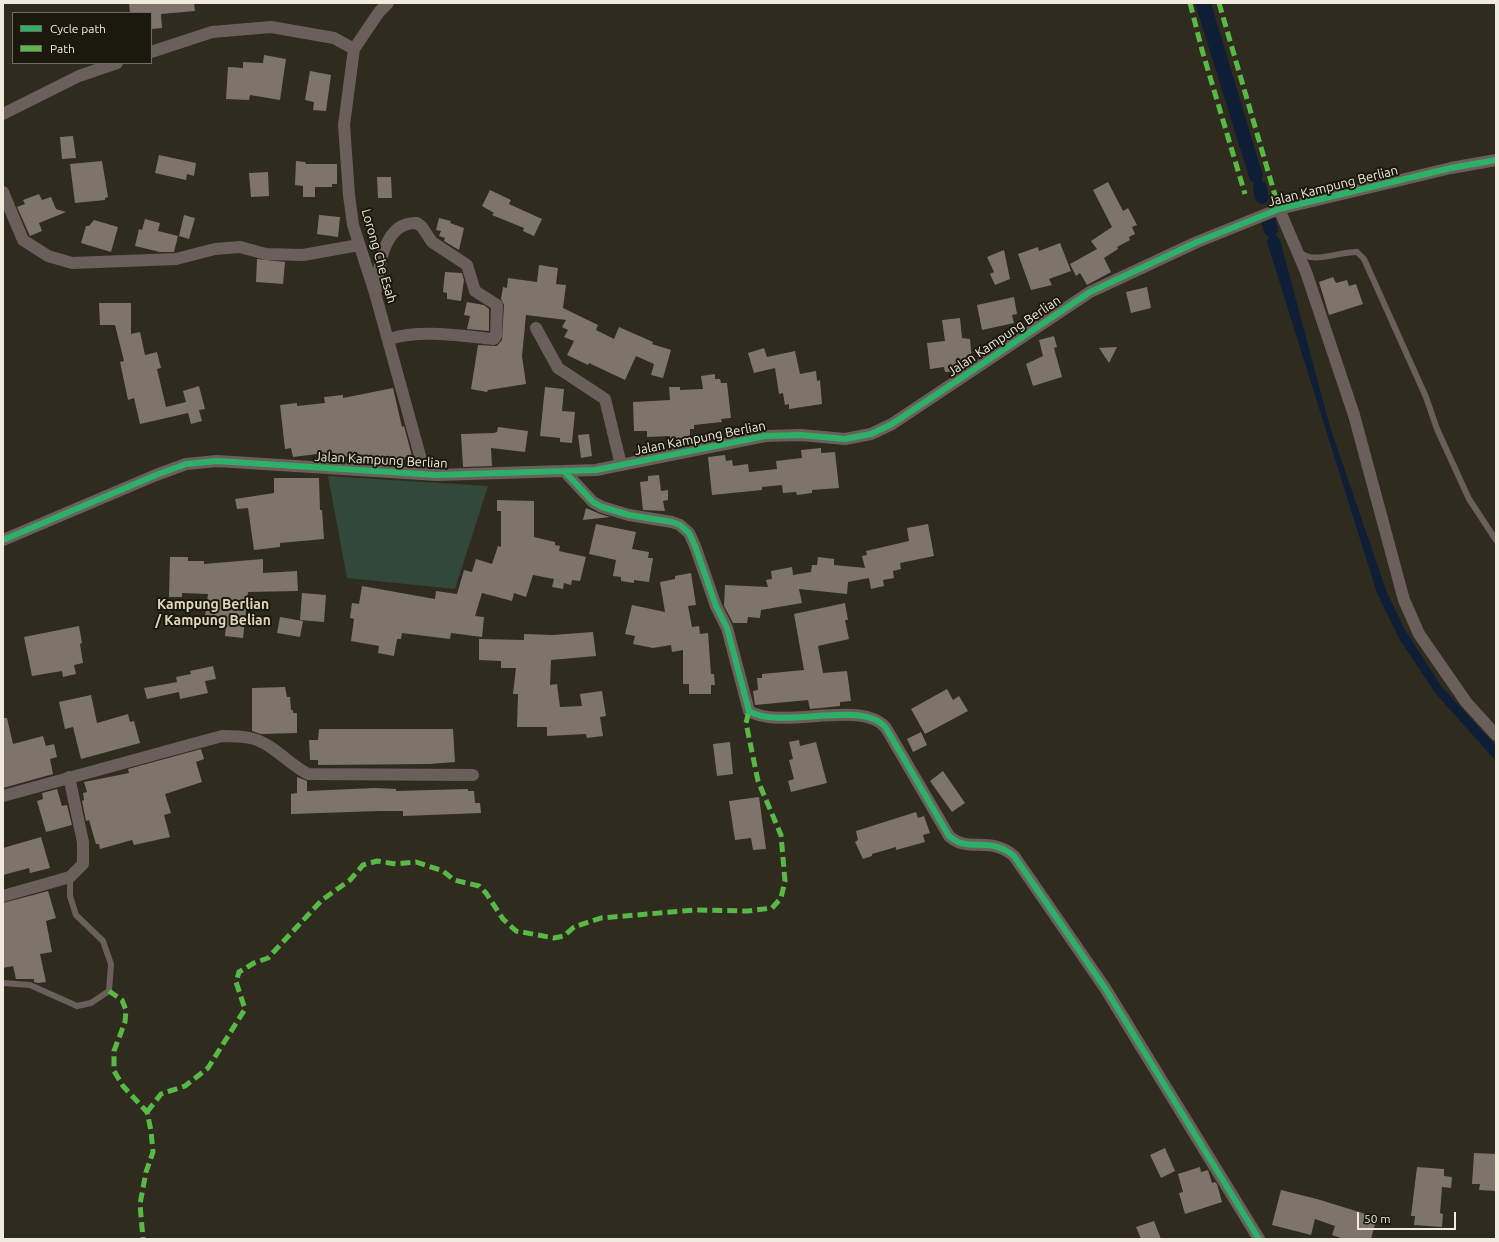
<!DOCTYPE html>
<html>
<head>
<meta charset="utf-8">
<style>
  body { margin:0 }
  #map { position:relative; width:1499px; height:1242px; overflow:hidden; background:#2f2b1e; font-family:Ubuntu,sans-serif }
  canvas { display:block }
  .frame { position:absolute; inset:0; border:4px solid #f0ebdc; pointer-events:none }
  .legend { position:absolute; left:12px; top:12px; width:140px; height:52px; box-sizing:border-box; background:#1b180d; border:1px solid #706c60; margin:0; padding:5px 7px; list-style:none; font-size:12px; color:#f0ebdc }
  .legend li { display:flex; align-items:center; gap:8px; height:20px }
  .legend b { width:20px; border:1px solid #706c60 }
  .scale { position:absolute; left:1357px; top:1212px; width:99px; height:18px; box-sizing:border-box; border:2px solid #f0ebdc; border-top:0; padding-left:5px; font-size:12px; line-height:14px; white-space:nowrap; color:#f0ebdc; -webkit-text-stroke:3px #1b180d; paint-order:stroke }
</style>
</head>
<body>
<div id="map">
<canvas width="1499" height="1242"></canvas>
<div class="frame"></div>
<ul class="legend">
<li><b style="height:5px;background:#2db169"></b>Cycle path</li>
<li><b style="height:5px;background:#58b947"></b>Path</li>
</ul>
<div class="scale">50 m</div>
</div>
<script>
const g = document.querySelector('canvas').getContext('2d');
g.lineJoin = 'round';
function paint(path, color) { g.fillStyle = color; g.fill(path, 'evenodd'); }
function stroke(path, color, width, dash) { g.strokeStyle = color; g.lineWidth = width; g.lineCap = dash ? 'butt' : 'round'; g.setLineDash(dash || []); g.stroke(path); }
function write(font, color, halo, rows, align = 'center') {
  g.font = font + ' Ubuntu,sans-serif'; g.lineWidth = 4; g.setLineDash([]); g.textBaseline = 'middle'; g.strokeStyle = halo; g.fillStyle = color; for (const [text, x, y, turn = 0] of rows) {
    g.save(); g.translate(x, y); g.rotate((+turn || 0) * Math.PI / 180); g.textAlign = isNaN(turn) ? turn : align; if (halo) g.strokeText(text, 0, 0); g.fillText(text, 0, 0); g.restore();
  }
}
const green = new Path2D(`
  M 328,476 L 488,486 L 455,589 L 347,578 Z`);
const water = new Path2D(`
  M 1195,3 L 1211,3 L 1263,176 L 1260,188 L 1250,180 Z
  M 1271,230 L 1280,240 L 1330,427 L 1387,593 L 1405,630 L 1441,686 L 1496,746 L 1496,761 L 1436,694 L 1400,640 L 1377,593 L 1267,242 Z`);
const canal = new Path2D(`
  M 1260,188 L 1262,197
  M 1268,220 L 1271,230`);
const building = new Path2D(`
  M 129,3 L 194,3 L 195,11 L 161,14 L 162,28 L 151,29 L 151,13 L 130,13 Z
  M 264,55 L 286,59 L 280,100 L 250,95 L 249,100 L 226,99 L 228,67 L 243,68 L 243,62 L 263,63 Z
  M 310,71 L 331,75 L 326,111 L 313,110 L 314,102 L 305,100 Z
  M 73,136 L 76,158 L 62,159 L 60,137 Z
  M 159,155 L 196,163 L 194,176 L 187,174 L 186,180 L 155,173 Z
  M 102,161 L 108,197 L 105,198 L 105,200 L 75,203 L 70,164 Z
  M 296,161 L 305,162 L 306,164 L 337,164 L 337,184 L 332,184 L 332,187 L 315,187 L 315,197 L 303,197 L 303,186 L 295,185 Z
  M 268,172 L 269,196 L 251,197 L 249,173 Z
  M 377,177 L 391,177 L 392,198 L 378,198 Z
  M 1108,182 L 1123,211 L 1128,208 L 1137,225 L 1132,227 L 1135,234 L 1129,237 L 1130,240 L 1117,247 L 1118,249 L 1104,258 L 1111,272 L 1087,285 L 1080,273 L 1076,276 L 1070,264 L 1097,249 L 1091,241 L 1112,227 L 1093,190 Z
  M 490,190 L 511,200 L 509,204 L 542,219 L 534,236 L 523,231 L 524,228 L 492,215 L 494,213 L 482,206 Z
  M 39,194 L 42,200 L 51,197 L 56,209 L 66,212 L 39,223 L 42,231 L 30,236 L 17,207 L 25,204 L 23,200 Z
  M 184,215 L 195,218 L 189,239 L 179,236 Z
  M 319,215 L 340,217 L 338,237 L 317,234 Z
  M 439,218 L 451,221 L 450,223 L 464,228 L 459,250 L 444,241 L 445,238 L 439,236 L 441,231 L 436,230 Z
  M 145,219 L 160,223 L 158,231 L 178,236 L 174,252 L 160,252 L 135,246 L 139,229 L 142,230 Z
  M 94,220 L 118,227 L 111,252 L 81,243 L 86,226 L 89,226 Z
  M 1060,243 L 1071,271 L 1049,279 L 1052,285 L 1031,290 L 1018,254 L 1038,247 L 1039,251 Z
  M 1004,250 L 1010,279 L 995,285 L 990,274 L 994,272 L 987,257 Z
  M 257,259 L 285,262 L 283,284 L 256,282 Z
  M 539,265 L 558,268 L 556,284 L 566,285 L 563,308 L 598,325 L 596,330 L 614,339 L 619,327 L 653,342 L 652,344 L 671,350 L 663,378 L 651,375 L 654,364 L 636,356 L 625,380 L 589,363 L 588,365 L 567,355 L 574,341 L 564,337 L 568,330 L 562,327 L 566,320 L 526,315 L 522,356 L 526,384 L 488,390 L 487,392 L 471,389 L 478,345 L 497,346 L 502,340 L 504,305 L 501,299 L 503,287 L 507,288 L 508,278 L 537,282 Z
  M 445,272 L 462,273 L 464,280 L 461,301 L 447,299 L 447,293 L 443,292 Z
  M 1333,277 L 1336,283 L 1347,280 L 1349,286 L 1356,284 L 1363,304 L 1329,315 L 1319,282 Z
  M 1147,287 L 1151,308 L 1131,313 L 1126,292 Z
  M 1014,297 L 1017,314 L 1012,315 L 1014,323 L 982,330 L 977,305 Z
  M 467,302 L 484,305 L 489,309 L 489,331 L 467,329 L 470,316 L 464,315 Z
  M 99,303 L 131,303 L 131,334 L 140,332 L 145,355 L 157,352 L 161,368 L 157,369 L 166,407 L 186,402 L 183,391 L 199,386 L 205,409 L 199,410 L 202,421 L 191,424 L 188,413 L 140,424 L 134,398 L 128,400 L 120,362 L 124,361 L 115,325 L 100,325 Z
  M 960,318 L 962,338 L 970,339 L 972,361 L 965,364 L 966,366 L 959,371 L 945,372 L 944,367 L 930,369 L 927,343 L 945,341 L 942,320 Z
  M 1054,336 L 1057,347 L 1054,348 L 1062,377 L 1033,386 L 1026,364 L 1043,356 L 1039,340 Z
  M 1117,347 L 1109,363 L 1099,348 Z
  M 764,348 L 767,357 L 795,351 L 800,374 L 816,371 L 817,381 L 820,380 L 822,404 L 789,409 L 789,404 L 785,405 L 783,393 L 779,394 L 775,368 L 754,373 L 748,353 Z
  M 715,374 L 715,379 L 720,379 L 721,383 L 727,383 L 731,418 L 721,419 L 722,422 L 694,425 L 694,429 L 690,429 L 690,440 L 670,441 L 670,436 L 647,437 L 647,431 L 634,431 L 633,402 L 670,400 L 669,387 L 680,387 L 680,390 L 703,389 L 701,376 Z
  M 545,387 L 564,389 L 562,411 L 575,412 L 572,443 L 560,442 L 560,438 L 540,436 Z
  M 393,388 L 402,427 L 404,426 L 412,456 L 405,457 L 405,460 L 373,463 L 352,462 L 351,456 L 326,459 L 325,453 L 293,457 L 291,448 L 285,449 L 280,405 L 297,403 L 297,406 L 325,403 L 324,397 L 343,395 L 343,398 Z
  M 498,427 L 528,431 L 525,452 L 491,448 L 492,466 L 463,467 L 461,434 L 494,433 L 497,432 Z
  M 589,434 L 592,456 L 581,458 L 578,435 Z
  M 821,448 L 821,453 L 835,452 L 839,488 L 812,490 L 812,493 L 797,495 L 796,492 L 783,493 L 782,485 L 762,487 L 762,490 L 712,495 L 708,457 L 725,455 L 726,461 L 732,460 L 733,466 L 748,464 L 749,472 L 777,469 L 776,461 L 802,458 L 801,450 Z
  M 659,475 L 661,491 L 668,490 L 668,500 L 663,501 L 665,511 L 643,510 L 640,482 L 648,481 L 648,476 Z
  M 274,478 L 319,478 L 320,510 L 322,510 L 324,539 L 280,543 L 280,547 L 254,550 L 248,508 L 237,509 L 235,499 L 274,493 Z
  M 497,500 L 534,501 L 534,537 L 555,542 L 555,545 L 560,546 L 559,551 L 586,557 L 580,581 L 572,580 L 571,585 L 564,583 L 563,589 L 552,587 L 554,579 L 533,575 L 526,597 L 514,593 L 512,601 L 482,593 L 475,616 L 484,617 L 482,637 L 451,633 L 450,639 L 402,633 L 401,639 L 397,639 L 394,656 L 378,653 L 379,646 L 351,641 L 354,619 L 350,618 L 352,603 L 359,604 L 362,586 L 435,599 L 436,591 L 457,594 L 464,570 L 472,572 L 476,559 L 492,564 L 498,546 L 501,547 L 501,511 L 497,511 Z
  M 586,508 L 600,514 L 610,517 L 583,520 Z
  M 596,524 L 636,532 L 632,549 L 649,552 L 648,558 L 653,558 L 649,582 L 634,580 L 634,583 L 621,581 L 621,577 L 613,576 L 616,560 L 589,554 Z
  M 928,524 L 934,556 L 900,563 L 901,569 L 893,571 L 894,578 L 883,580 L 884,586 L 871,589 L 869,578 L 848,582 L 847,594 L 799,589 L 802,603 L 761,610 L 760,618 L 748,617 L 747,623 L 733,623 L 724,606 L 725,585 L 768,587 L 766,580 L 772,579 L 771,571 L 792,567 L 793,575 L 811,572 L 812,565 L 817,565 L 818,557 L 834,559 L 834,565 L 865,568 L 862,556 L 867,555 L 866,551 L 909,541 L 907,528 Z
  M 170,557 L 188,557 L 188,561 L 204,561 L 204,564 L 263,559 L 263,573 L 297,571 L 298,591 L 248,592 L 243,638 L 225,636 L 226,625 L 215,624 L 216,618 L 205,617 L 208,594 L 182,593 L 182,597 L 169,597 Z
  M 691,573 L 696,605 L 688,606 L 692,627 L 699,626 L 700,634 L 708,633 L 711,674 L 714,674 L 715,685 L 711,685 L 711,694 L 689,694 L 689,684 L 683,684 L 683,650 L 672,652 L 671,645 L 653,648 L 633,644 L 635,636 L 625,634 L 632,605 L 665,612 L 660,582 L 675,579 L 675,576 Z
  M 302,593 L 326,595 L 324,622 L 300,620 Z
  M 845,603 L 848,620 L 845,620 L 849,639 L 818,646 L 823,673 L 847,671 L 851,701 L 840,702 L 840,706 L 810,709 L 808,700 L 755,705 L 753,691 L 758,690 L 757,678 L 762,678 L 762,674 L 804,670 L 794,614 Z
  M 280,617 L 303,621 L 300,637 L 277,633 Z
  M 79,626 L 82,643 L 80,644 L 83,663 L 74,665 L 76,674 L 63,677 L 62,671 L 32,676 L 24,637 Z
  M 593,632 L 596,656 L 551,660 L 550,685 L 557,684 L 560,707 L 582,706 L 580,694 L 602,691 L 606,716 L 600,717 L 603,736 L 587,738 L 586,734 L 547,736 L 547,727 L 517,727 L 518,694 L 513,694 L 516,668 L 501,668 L 501,661 L 479,660 L 479,639 L 524,640 L 524,634 L 553,635 Z
  M 213,666 L 216,679 L 205,681 L 208,693 L 180,699 L 179,692 L 147,699 L 144,688 L 177,682 L 176,677 L 191,674 L 190,671 Z
  M 285,687 L 287,697 L 290,697 L 291,710 L 293,710 L 293,713 L 297,713 L 297,733 L 261,734 L 252,731 L 252,688 Z
  M 947,689 L 953,700 L 959,696 L 968,711 L 925,734 L 911,709 Z
  M 91,695 L 97,723 L 128,714 L 130,722 L 134,721 L 140,743 L 81,759 L 73,727 L 65,729 L 59,702 Z
  M 3,718 L 7,718 L 13,744 L 43,736 L 46,746 L 54,744 L 57,757 L 50,759 L 53,774 L 3,788 Z
  M 319,729 L 453,729 L 455,762 L 430,764 L 318,765 L 318,760 L 310,760 L 309,740 L 318,740 Z
  M 921,732 L 927,745 L 913,752 L 907,739 Z
  M 799,740 L 800,746 L 816,742 L 827,783 L 791,792 L 788,781 L 794,779 L 789,760 L 793,759 L 789,742 Z
  M 730,742 L 733,774 L 717,776 L 713,744 Z
  M 201,749 L 204,759 L 196,762 L 202,782 L 165,794 L 171,813 L 164,815 L 170,837 L 134,845 L 132,840 L 100,849 L 99,844 L 96,844 L 89,820 L 86,821 L 82,801 L 84,800 L 83,793 L 87,792 L 84,782 L 129,773 L 128,769 Z
  M 943,771 L 965,803 L 952,812 L 930,781 Z
  M 297,777 L 307,781 L 307,791 L 375,788 L 396,789 L 396,791 L 468,789 L 468,791 L 474,791 L 475,803 L 480,803 L 481,813 L 403,816 L 403,811 L 380,811 L 291,814 L 291,794 L 297,793 Z
  M 57,789 L 62,806 L 67,805 L 72,825 L 46,832 L 37,801 L 43,799 L 42,793 Z
  M 759,797 L 766,849 L 753,850 L 751,838 L 735,840 L 729,801 Z
  M 916,812 L 918,818 L 924,816 L 930,833 L 923,835 L 925,842 L 896,850 L 896,847 L 872,854 L 872,856 L 863,859 L 855,842 L 858,840 L 856,831 Z
  M 41,837 L 50,868 L 30,873 L 29,868 L 3,875 L 3,848 Z
  M 48,891 L 56,918 L 46,921 L 52,952 L 40,954 L 46,982 L 38,983 L 34,982 L 34,979 L 16,979 L 13,966 L 3,968 L 3,903 Z
  M 1165,1148 L 1175,1171 L 1161,1178 L 1150,1155 Z
  M 1474,1153 L 1496,1154 L 1496,1191 L 1479,1190 L 1480,1184 L 1472,1184 Z
  M 1200,1167 L 1201,1172 L 1208,1170 L 1212,1183 L 1215,1182 L 1217,1184 L 1222,1202 L 1185,1214 L 1179,1193 L 1183,1192 L 1178,1174 Z
  M 1417,1167 L 1444,1169 L 1444,1176 L 1452,1177 L 1451,1188 L 1442,1187 L 1440,1213 L 1443,1214 L 1442,1227 L 1414,1225 L 1415,1216 L 1411,1216 Z
  M 1281,1190 L 1317,1199 L 1372,1216 L 1370,1223 L 1375,1224 L 1371,1239 L 1344,1239 L 1332,1235 L 1335,1226 L 1315,1219 L 1311,1235 L 1272,1225 Z
  M 1154,1221 L 1161,1239 L 1141,1239 L 1136,1227 Z`);
const service = new Path2D(`
  M 1300,252 C 1313,265 1340,251 1357,252 L 1364,259 L 1426,397 L 1437,429 L 1469,499 L 1496,540
  M 3,983 L 30,985 L 77,1006 L 91,1003 L 109,991 L 111,964 L 103,941 L 76,915 L 70,896 L 70,877`);
const minor = new Path2D(`
  M 388,3 L 379,12 L 354,49 L 344,125 L 349,195 L 353,225 L 375,293 L 425,474
  M 151,52 L 212,32 L 271,27 L 334,38 L 354,49
  M 3,114 L 79,76 L 117,63
  M 3,192 L 23,240 L 48,256 L 72,263 L 176,259 L 215,249 L 240,247 L 266,254 L 303,255 L 359,245
  M 1279,209 L 1306,272 L 1354,415 L 1404,600 L 1419,634 L 1466,702 L 1496,735
  M 376,290 C 379,266 384,221 417,223 L 422,227 L 432,242 L 467,265 L 475,291 L 497,305 L 496,336 L 494,339 C 460,336 422,329 389,339
  M 536,328 L 558,368 L 605,399 L 621,465
  M 564,471 L 593,502 L 602,507 L 629,515 L 672,522 L 680,525 L 689,533 L 695,546 L 716,606 L 727,628 L 749,711 C 781,731 863,698 886,728 L 949,836 C 969,854 989,835 1014,856 L 1105,988 L 1259,1239
  M 3,540 L 156,475 L 186,464 L 217,461 L 437,475 L 596,470 L 765,436 L 801,435 L 845,439 L 871,434 L 892,424 L 1090,292 L 1197,242 L 1279,209 L 1451,168 L 1496,160
  M 3,796 L 222,736 C 231,736 241,736 250,738 C 273,743 288,764 308,774 L 473,775
  M 3,896 L 70,877 L 83,864 L 83,842 L 69,777`);
const quiet = new Path2D(`
  M 1190,3 L 1202,50 L 1245,194
  M 1219,3 L 1279,209
  M 109,991 L 122,1000 L 126,1010 L 125,1022 L 114,1051 L 114,1071 L 123,1086 L 147,1112 L 151,1131 L 153,1152 L 146,1172 L 140,1204 L 143,1239
  M 147,1112 L 161,1094 L 185,1086 L 208,1068 L 245,1009 L 236,982 L 239,972 L 254,963 L 268,958 L 322,900 L 350,880 L 363,865 L 377,861 L 396,864 L 416,862 L 443,871 L 454,880 L 479,886 L 486,893 L 503,919 L 516,931 L 554,938 L 564,936 L 574,927 L 601,918 L 695,910 L 748,911 L 772,908 L 781,898 L 785,881 L 781,835 L 758,781 L 746,723 L 749,711`);
const cycleway = new Path2D(`
  M 564,471 L 593,502 L 602,507 L 629,515 L 672,522 L 680,525 L 689,533 L 695,546 L 716,606 L 727,628 L 749,711 C 781,731 863,698 886,728 L 949,836 C 969,854 989,835 1014,856 L 1105,988 L 1259,1239
  M 3,540 L 156,475 L 186,464 L 217,461 L 437,475 L 596,470 L 765,436 L 801,435 L 845,439 L 871,434 L 892,424 L 1090,292 L 1197,242 L 1279,209 L 1451,168 L 1496,160`);
const streetNames = [
  ["Jalan Kampung Berlian",1333,186,-14],
  ["Lorong Che Esah",379,256,74],
  ["Jalan Kampung Berlian",1004,336,-34],
  ["Jalan Kampung Berlian",700,438,-11],
  ["Jalan Kampung Berlian",381,460,3]
];
const neighbourhoodNames = [
  ["Kampung Berlian",213,604],
  ["/ Kampung Belian",213,620]
];
paint(green, '#31483b');
paint(water, '#0e1e37');
stroke(canal, '#0e1e37', 14);
paint(building, '#7f746c');
stroke(service, '#6b5f5c', 6);
stroke(minor, '#6b5f5c', 12);
stroke(quiet, '#58b947', 5, [10, 5]);
stroke(cycleway, '#2db169', 6);
write('13px', '#f0ebdc', '#1b180d', streetNames);
write('bold 14px', '#e0d8ba', '#1b180d', neighbourhoodNames);
</script>
</body>
</html>
